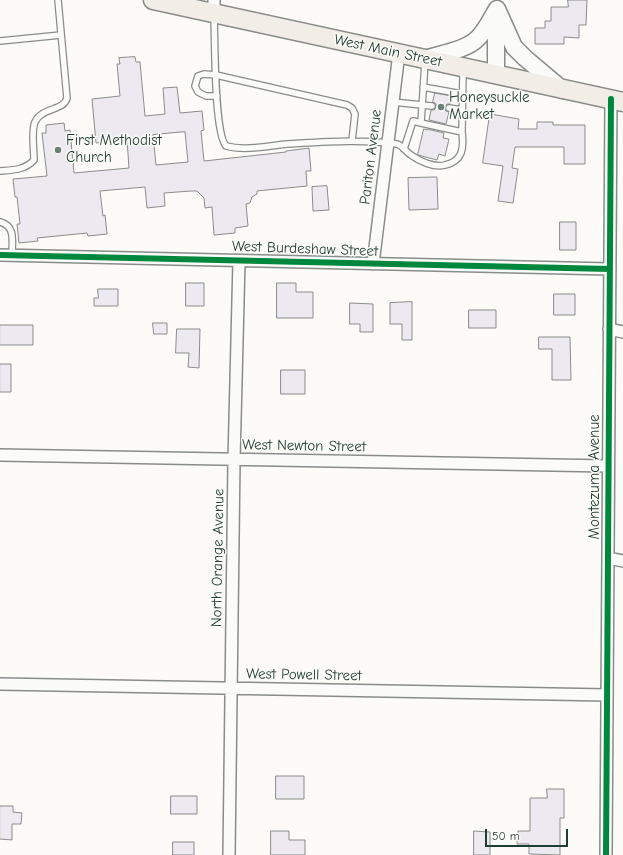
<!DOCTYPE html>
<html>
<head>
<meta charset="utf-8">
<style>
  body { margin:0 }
  #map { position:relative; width:623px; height:855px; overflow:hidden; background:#fcfbf8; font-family:"Comic Neue",sans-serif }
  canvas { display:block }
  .scale { position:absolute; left:485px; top:829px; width:83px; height:18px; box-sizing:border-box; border:2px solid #1f3d34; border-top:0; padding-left:5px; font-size:12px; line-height:14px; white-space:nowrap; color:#1f3d34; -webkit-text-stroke:3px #fdfcf7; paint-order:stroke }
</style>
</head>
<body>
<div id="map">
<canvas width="623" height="855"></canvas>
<div class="scale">50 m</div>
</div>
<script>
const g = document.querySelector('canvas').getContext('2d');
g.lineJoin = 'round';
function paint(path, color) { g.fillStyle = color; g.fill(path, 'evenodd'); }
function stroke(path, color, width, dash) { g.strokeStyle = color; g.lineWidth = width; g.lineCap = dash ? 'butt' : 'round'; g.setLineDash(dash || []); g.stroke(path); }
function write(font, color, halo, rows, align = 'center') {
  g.font = font + ' "Comic Neue",sans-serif'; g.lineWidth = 3; g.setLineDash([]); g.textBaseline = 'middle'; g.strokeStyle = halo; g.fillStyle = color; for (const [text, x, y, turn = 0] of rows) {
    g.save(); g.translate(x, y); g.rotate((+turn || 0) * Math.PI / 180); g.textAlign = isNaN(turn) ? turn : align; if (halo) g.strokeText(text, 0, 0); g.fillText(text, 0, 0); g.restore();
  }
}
const building = new Path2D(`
  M 568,0 L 587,0 L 586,25 L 579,25 L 579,38 L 564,37 L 564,44 L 535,44 L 535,28 L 545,28 L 545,21 L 551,21 L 551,7 L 568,7 Z
  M 135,57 L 136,62 L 140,62 L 145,116 L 165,114 L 163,88 L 177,87 L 180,113 L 202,111 L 204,130 L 201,131 L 204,161 L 286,152 L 286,151 L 309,148 L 311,171 L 306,171 L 307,186 L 257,191 L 257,194 L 252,197 L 250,203 L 246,204 L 248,226 L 235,228 L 235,233 L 214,235 L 212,207 L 205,208 L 204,198 L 197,191 L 191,191 L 164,193 L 165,206 L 147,208 L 145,187 L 100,191 L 103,216 L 105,215 L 107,234 L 88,236 L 87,233 L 37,238 L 38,241 L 19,243 L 17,224 L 20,224 L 17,197 L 15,197 L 13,179 L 47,176 L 42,133 L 46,133 L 46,125 L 64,123 L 65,131 L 70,130 L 74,173 L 129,168 L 127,140 L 96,143 L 92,99 L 120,96 L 117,64 L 120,64 L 119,58 ZM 185,132 L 188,162 L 156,165 L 153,135 Z
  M 435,93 L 452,96 L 450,104 L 447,104 L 445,107 L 445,110 L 449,112 L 446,124 L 429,120 L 431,110 L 434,110 L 436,107 L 436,104 L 433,102 Z
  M 490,114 L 519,119 L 518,129 L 537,129 L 537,122 L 553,122 L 553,125 L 585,125 L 585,164 L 564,164 L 564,147 L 515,147 L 512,168 L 518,169 L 513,203 L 498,201 L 503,166 L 483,163 Z
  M 424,129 L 427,130 L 427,129 L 444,133 L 443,138 L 449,139 L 445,156 L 439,154 L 437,160 L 418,155 Z
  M 435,177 L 437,177 L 438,209 L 409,210 L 408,178 Z
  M 327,186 L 329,210 L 313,211 L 312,187 Z
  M 560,222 L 576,222 L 576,250 L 560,250 Z
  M 186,283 L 204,283 L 204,306 L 186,306 Z
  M 277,283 L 296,283 L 296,292 L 313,292 L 313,318 L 277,318 Z
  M 98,289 L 118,289 L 118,306 L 94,306 L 94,298 L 98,298 Z
  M 554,294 L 575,294 L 575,315 L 554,315 Z
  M 412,302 L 412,340 L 402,340 L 402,324 L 390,324 L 390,303 Z
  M 350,303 L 373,304 L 373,332 L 360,332 L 360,324 L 350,324 Z
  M 469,310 L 496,310 L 496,328 L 469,328 Z
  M 153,323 L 167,323 L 167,334 L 154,334 Z
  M 0,325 L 33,325 L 33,345 L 0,345 Z
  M 177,329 L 200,329 L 199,368 L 188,367 L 189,353 L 176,353 Z
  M 539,337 L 570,337 L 571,380 L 552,380 L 552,349 L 539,349 Z
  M 0,364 L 11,364 L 11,392 L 0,392 Z
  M 281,370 L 305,370 L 305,394 L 281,394 Z
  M 276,776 L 304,776 L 304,799 L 276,799 Z
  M 547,789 L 564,789 L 564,818 L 560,818 L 560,855 L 529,854 L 529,844 L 517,844 L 518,831 L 530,831 L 530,798 L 547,798 Z
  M 171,796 L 197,796 L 197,814 L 171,814 Z
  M 0,806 L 13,806 L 13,812 L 22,813 L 21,824 L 12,824 L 12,840 L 0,839 Z
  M 271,831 L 289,831 L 289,840 L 305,840 L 305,855 L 271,855 Z
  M 474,831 L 490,832 L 490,855 L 474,855 Z
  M 173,842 L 194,842 L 194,855 L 173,855 Z`);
const service = new Path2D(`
  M 214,16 C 215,38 214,133 226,146 C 245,151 268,146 287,144 C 324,142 360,139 397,144 C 402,145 406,152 411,155 C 419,161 434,168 445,165 C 463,161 464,148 462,132
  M 0,41 L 61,35
  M 425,62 L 421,123 L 462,132 L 463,70
  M 423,87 L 462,94
  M 217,96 L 206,96 L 198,92 L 195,86 L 198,76 L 204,74 L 216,75 L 347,105 L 352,108 L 355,114 L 352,141
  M 393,102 L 432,106
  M 449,108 L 462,110
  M 404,149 L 413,121 L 421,123
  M 0,171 C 13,170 25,170 34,160 C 34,149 31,131 35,122 C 42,107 64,111 67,98 L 58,0
  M 0,222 C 16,226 12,242 12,255`);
const minor = new Path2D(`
  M 214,14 L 214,0
  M 0,255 L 610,269
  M 373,264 L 399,53
  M 609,329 L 623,332
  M 0,455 L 608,466
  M 608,558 L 623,561
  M 0,684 L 607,695
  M 229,855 L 234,460 L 239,261
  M 606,855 L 611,99`);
const secondary = new Path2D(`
  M 497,9 L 514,47 L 525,58 L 563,90
  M 425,59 C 440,54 467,50 478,38 C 486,30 491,19 497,9
  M 496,74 L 496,16`);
const primary = new Path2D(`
  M 153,0 L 623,102`);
const cycleway = new Path2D(`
  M 0,255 L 610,269
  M 606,855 L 611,99`);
const markers = [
  [441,107,4,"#6c8079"],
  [58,150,4,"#6c8079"]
];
const streetNames = [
  ["West Main Street",388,51,12],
  ["Pariton Avenue",371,157,-83],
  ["West Burdeshaw Street",305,249,2],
  ["West Newton Street",304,446,1],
  ["Montezuma Avenue",595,477,-90],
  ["North Orange Avenue",218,558,-89],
  ["West Powell Street",304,675,1]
];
const poiNames = [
  ["Honeysuckle",449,98],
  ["Market",449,115],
  ["First Methodist",66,141],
  ["Church",66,158]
];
paint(building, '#ece9f1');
stroke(building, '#888d8a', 1);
stroke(service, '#888d8a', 8);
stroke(minor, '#888d8a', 14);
stroke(secondary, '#888d8a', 19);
stroke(primary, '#888d8a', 21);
stroke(service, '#fbfbf9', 5.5);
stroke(minor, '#fbfbf9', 11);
stroke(secondary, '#fbfbf9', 16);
stroke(primary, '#f2eee7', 18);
stroke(cycleway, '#00873e', 6);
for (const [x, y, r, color] of markers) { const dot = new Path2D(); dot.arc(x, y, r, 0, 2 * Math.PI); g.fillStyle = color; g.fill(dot); stroke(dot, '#fdfcf7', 1.5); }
write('15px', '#1f3d34', '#fdfcf7', streetNames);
write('15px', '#1f3d34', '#fdfcf7', poiNames, 'left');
</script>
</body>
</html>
